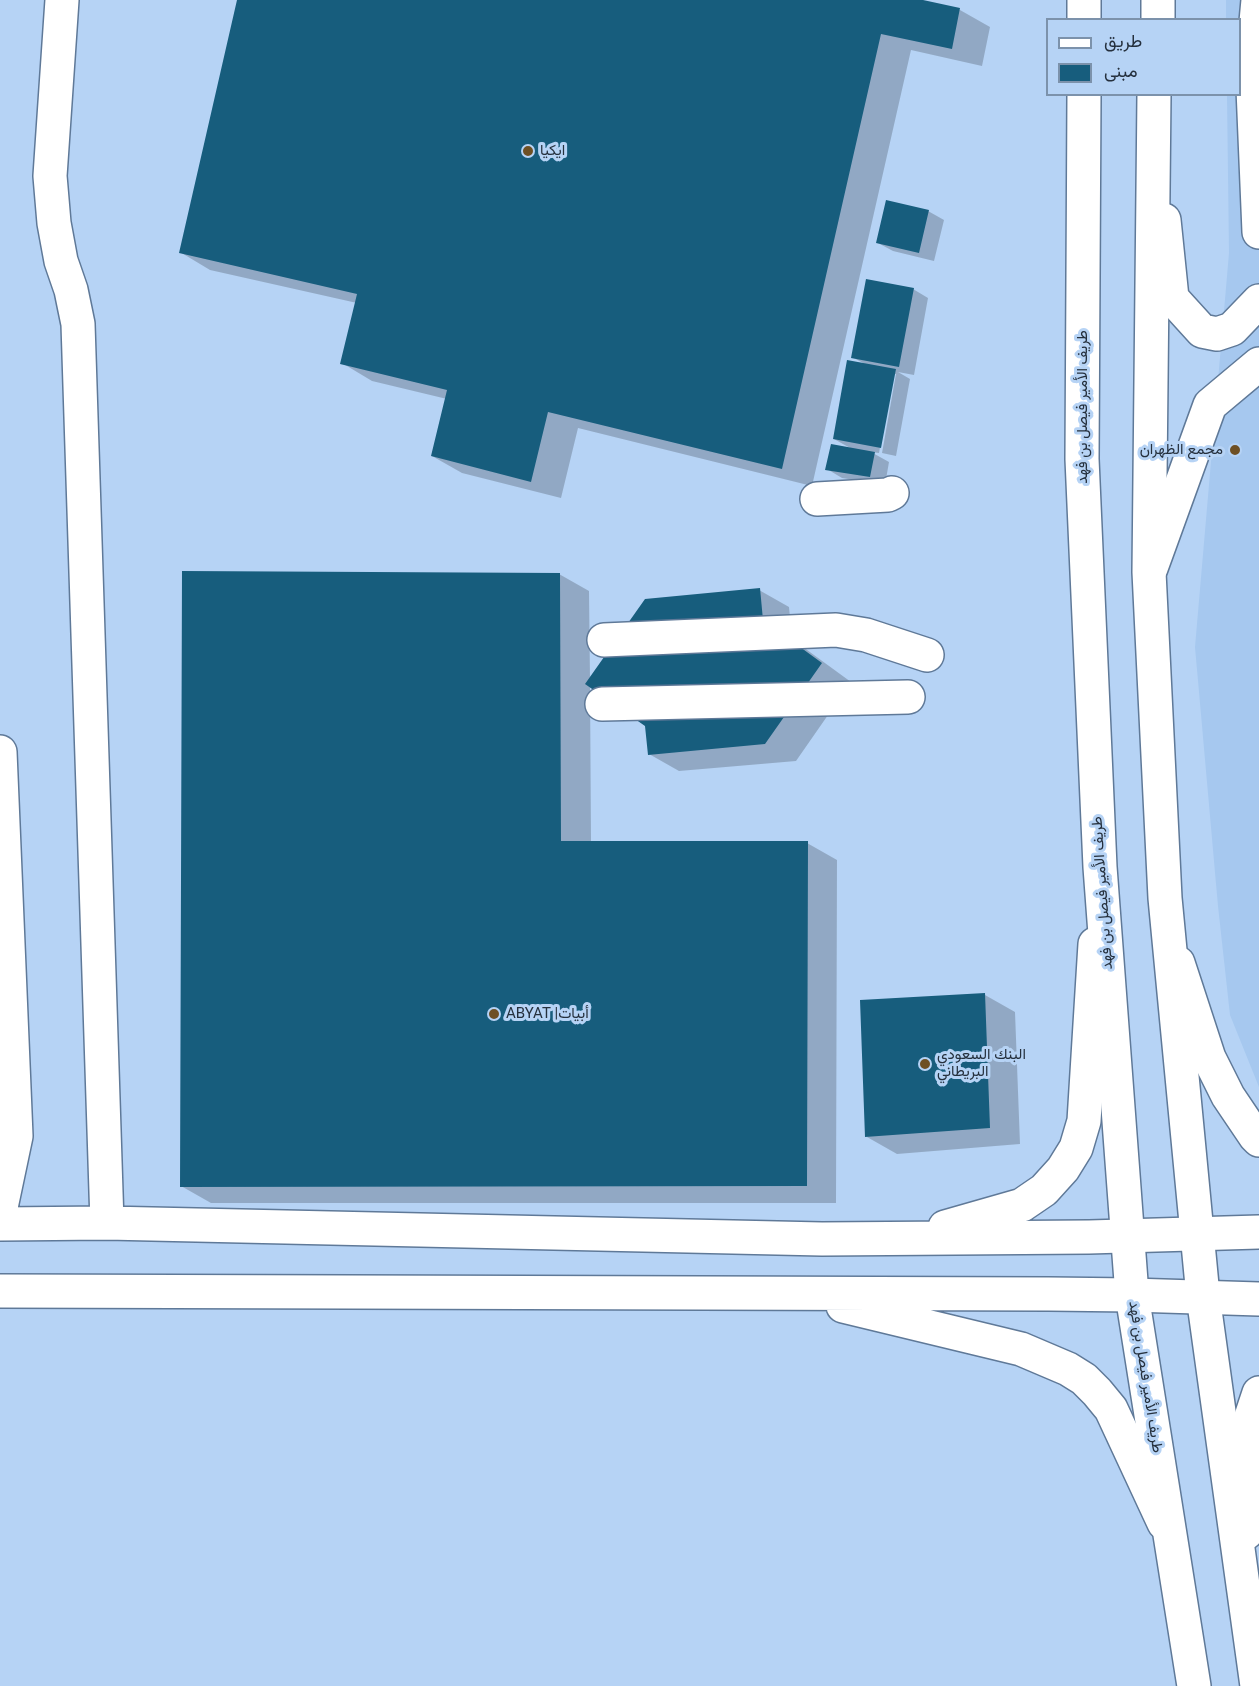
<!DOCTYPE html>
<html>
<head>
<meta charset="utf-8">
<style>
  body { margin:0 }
  #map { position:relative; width:1259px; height:1686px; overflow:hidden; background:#b6d3f5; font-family:Roboto,Vazirmatn,sans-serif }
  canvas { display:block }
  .legend { position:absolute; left:1046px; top:18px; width:195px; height:78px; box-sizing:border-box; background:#b6d3f5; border:2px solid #7c92ab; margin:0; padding:8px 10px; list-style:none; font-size:18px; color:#25303d }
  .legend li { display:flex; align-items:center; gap:12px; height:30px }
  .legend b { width:30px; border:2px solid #7c92ab }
</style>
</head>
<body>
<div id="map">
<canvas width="1259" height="1686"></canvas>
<ul class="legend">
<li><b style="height:8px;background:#fff"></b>طريق</li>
<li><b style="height:16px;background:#175d7d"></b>مبنى</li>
</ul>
</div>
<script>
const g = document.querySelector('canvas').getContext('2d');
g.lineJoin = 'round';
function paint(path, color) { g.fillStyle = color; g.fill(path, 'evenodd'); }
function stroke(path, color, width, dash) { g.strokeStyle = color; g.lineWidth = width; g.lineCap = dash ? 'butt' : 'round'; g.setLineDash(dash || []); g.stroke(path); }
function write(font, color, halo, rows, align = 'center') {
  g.font = font + ' Roboto,Vazirmatn,sans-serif'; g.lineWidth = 6; g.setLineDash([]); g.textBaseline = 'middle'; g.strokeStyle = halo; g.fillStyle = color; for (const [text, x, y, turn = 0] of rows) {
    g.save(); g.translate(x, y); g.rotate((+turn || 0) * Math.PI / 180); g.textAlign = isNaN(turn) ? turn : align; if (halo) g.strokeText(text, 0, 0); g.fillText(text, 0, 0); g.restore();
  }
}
const built = new Path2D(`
  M 1226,0 L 1259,0 L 1259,1087 L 1230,1015 L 1218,906 L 1195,647 L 1229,253 L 1227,95 L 1240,94 L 1240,20 L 1226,19 Z`);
const shadow = new Path2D(`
  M 239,0 L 916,0 L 960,10 L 990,27 L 982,66 L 911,50 L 812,486 L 578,428 L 561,498 L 462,473 L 432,456 L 447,399 L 372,381 L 342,363 L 357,303 L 210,270 L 180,252 Z
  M 928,211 L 944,220 L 934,261 L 893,251 L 878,243 Z
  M 913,289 L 928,298 L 914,375 L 898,372 L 910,379 L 896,456 L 882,453 L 896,374 L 893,374 L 879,453 L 871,452 L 889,462 L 885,485 L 842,478 L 827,469 L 852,449 L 834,439 L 865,364 L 852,357 Z
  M 559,574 L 589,591 L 590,679 L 759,590 L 789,607 L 792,639 L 851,682 L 796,761 L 679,771 L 649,754 L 646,726 L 590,685 L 591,843 L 807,843 L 837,860 L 836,1203 L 211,1203 L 181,1186 Z
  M 985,995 L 1015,1012 L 1020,1144 L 897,1154 L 867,1137 Z`);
const building = new Path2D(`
  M 237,0 L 923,0 L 960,8 L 952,49 L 881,34 L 782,469 L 548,412 L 531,482 L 431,456 L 447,390 L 340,364 L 357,294 L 179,253 Z
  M 886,200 L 929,210 L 919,253 L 876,243 Z
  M 866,279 L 914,288 L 899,367 L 851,358 Z
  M 847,360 L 896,369 L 881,448 L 833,439 Z
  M 831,444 L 875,452 L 870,477 L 825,470 Z
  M 182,571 L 560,573 L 561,841 L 808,841 L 807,1186 L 180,1187 Z
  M 760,588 L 763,620 L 822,663 L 765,744 L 648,755 L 645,726 L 585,684 L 645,599 Z
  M 985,993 L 990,1128 L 865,1137 L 860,1000 Z`);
const minor = new Path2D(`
  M 62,0 L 50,176 L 54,223 L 61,261 L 71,290 L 78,324 L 107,1223
  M 1258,0 L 1252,65 L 1259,232
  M 1164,220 L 1172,298 L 1202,331 L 1217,334 L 1232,329 L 1259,301
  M 817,499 L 888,495 L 892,493
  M 1151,568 L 1210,405 L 1259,364
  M 604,640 L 836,630 L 866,635 L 927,655
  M 602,704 L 908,697
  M 0,752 L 16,1136 L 0,1212
  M 1178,963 L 1209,1058 L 1228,1096 L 1255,1136 L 1259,1140
  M 0,1224 L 107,1223 L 822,1239 L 1089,1237 L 1259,1232
  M 945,1227 L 1022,1205 L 1044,1190 L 1063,1169 L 1076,1148 L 1084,1121 L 1095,944
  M 0,1291 L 1049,1294 L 1132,1295 L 1259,1299
  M 843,1306 L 1021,1349 L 1068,1369 L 1084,1379 L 1097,1392 L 1111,1409 L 1164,1523
  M 1246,1533 L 1247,1429 L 1259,1393`);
const major = new Path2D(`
  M 1084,20 L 1084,0
  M 1158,20 L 1158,0
  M 1084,94 L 1082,459 L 1100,867 L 1132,1295 L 1194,1686
  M 1154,94 L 1149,572 L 1165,898 L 1203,1296 L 1257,1686`);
const markers = [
  [528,151,6,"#6e5024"],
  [1235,450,6,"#6e5024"],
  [494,1014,6,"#6e5024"],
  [925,1064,6,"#6e5024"]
];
const poiNames = [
  ["ايكيا",540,151],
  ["مجمع الظهران",1223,450,"right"],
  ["ABYAT |أبيات",506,1014],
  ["البنك السعودي",937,1055],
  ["البريطاني",937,1072]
];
const streetNames = [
  ["طريف الأمير فيصل بن فهد",1083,407,-90],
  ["طريف الأمير فيصل بن فهد",1103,893,-94],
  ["طريف الأمير فيصل بن فهد",1145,1377,81]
];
paint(built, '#a6c8ef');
paint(shadow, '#0003');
paint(building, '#175d7d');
stroke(minor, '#5f7998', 36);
stroke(major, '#5f7998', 36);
stroke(minor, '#fff', 33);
stroke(major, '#fff', 33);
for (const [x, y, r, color] of markers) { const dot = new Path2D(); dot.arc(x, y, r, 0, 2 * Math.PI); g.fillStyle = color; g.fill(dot); stroke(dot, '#b6d3f5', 2); }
write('15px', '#25303d', '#b6d3f5', poiNames, 'left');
write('15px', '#25303d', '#b6d3f5', streetNames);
</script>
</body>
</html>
